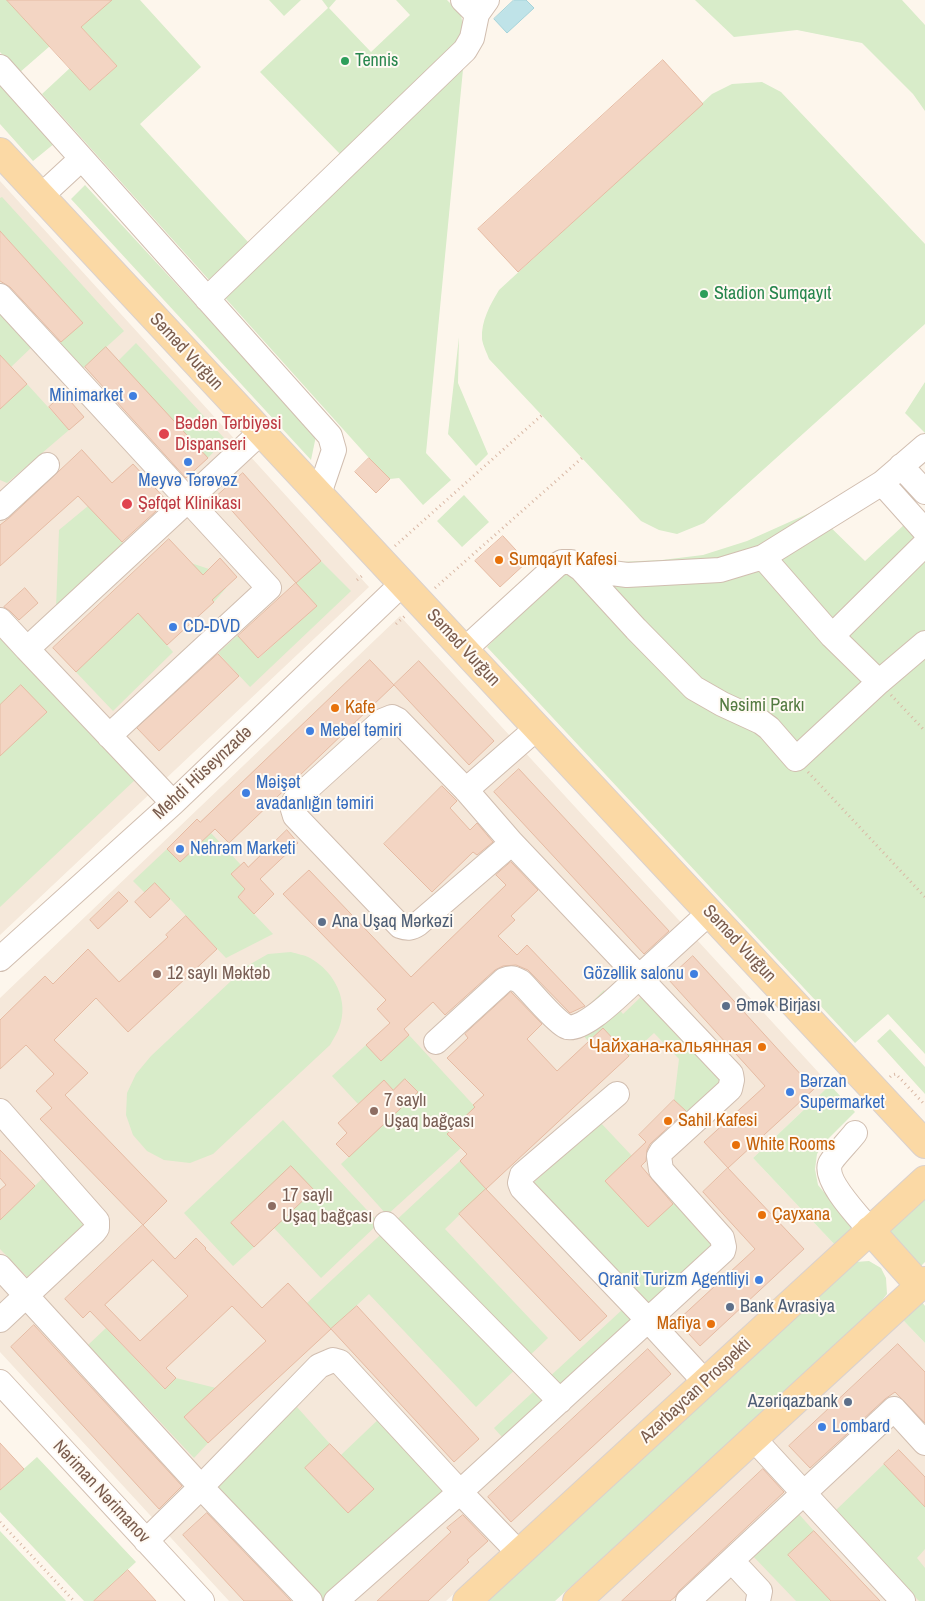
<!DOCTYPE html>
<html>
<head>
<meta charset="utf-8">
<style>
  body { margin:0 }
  canvas { display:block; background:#fdf6ec }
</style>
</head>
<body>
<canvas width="925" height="1601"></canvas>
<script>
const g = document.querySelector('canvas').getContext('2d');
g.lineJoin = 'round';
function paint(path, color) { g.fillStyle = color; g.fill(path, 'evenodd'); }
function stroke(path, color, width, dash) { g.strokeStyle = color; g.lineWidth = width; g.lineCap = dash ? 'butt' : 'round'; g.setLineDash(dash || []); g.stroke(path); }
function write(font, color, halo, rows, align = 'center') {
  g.font = font + ' "Archivo Narrow",sans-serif'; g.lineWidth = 4; g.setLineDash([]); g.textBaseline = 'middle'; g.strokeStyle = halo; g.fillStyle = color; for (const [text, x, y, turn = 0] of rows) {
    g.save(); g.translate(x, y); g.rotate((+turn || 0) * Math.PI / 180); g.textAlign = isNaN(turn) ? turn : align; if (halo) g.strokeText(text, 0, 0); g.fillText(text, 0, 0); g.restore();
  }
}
const residential = new Path2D(`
  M 0,181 L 369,587 L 0,935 Z
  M 400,616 L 830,1085 L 753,1158 L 835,1245 L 446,1601 L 229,1601 L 0,1352 L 0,998 Z
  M 903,1320 L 925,1343 L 925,1601 L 596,1601 Z`);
const green = new Path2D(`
  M 0,0 L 7,0 L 50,46 L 19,73 L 0,52 Z
  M 111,0 L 140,0 L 201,67 L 140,124 L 259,254 L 464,59 L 426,453 L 451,480 L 423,505 L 399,478 L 390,479 L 369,458 L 42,94 L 70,68 L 90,90 L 117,66 L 81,27 Z
  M 269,0 L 301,0 L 284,16 Z
  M 322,0 L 336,0 L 329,8 L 371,52 L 410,15 L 396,0 L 447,0 L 461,14 L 465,41 L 340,154 L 260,72 L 328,8 Z
  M 695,0 L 902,0 L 925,25 L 925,111 L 913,94 L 862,43 L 797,30 L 734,37 Z
  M 0,82 L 55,143 L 33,161 L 0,124 Z
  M 762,82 L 781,92 L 925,244 L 925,324 L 704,523 L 677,534 L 659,530 L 641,521 L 489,359 C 487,353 483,346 482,339 C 481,321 490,305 499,290 L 712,94 L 732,84 Z
  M 85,185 L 316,436 L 311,460 L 71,199 Z
  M 2,197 L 124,331 L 81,370 L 58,345 L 82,323 L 5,236 L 0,240 L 0,198 Z
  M 0,309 L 34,345 L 11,367 L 5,360 L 0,364 Z
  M 459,337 L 458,383 L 488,454 L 476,466 L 448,434 Z
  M 136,343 L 225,439 L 208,458 L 118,361 Z
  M 925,382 L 925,433 L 905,413 Z
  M 27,384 L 69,430 L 7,483 L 0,480 L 0,409 Z
  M 464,495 L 489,522 L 462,547 L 437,521 Z
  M 88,506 L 123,543 L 56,608 L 59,530 Z
  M 814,511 L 865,561 L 905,524 L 925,545 L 925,1054 L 888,1014 L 855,1043 L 487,647 L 579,553 L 617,562 L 662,560 L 703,555 L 747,541 Z
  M 321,561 L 351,591 L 250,687 L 218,653 L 238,635 L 259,658 L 317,606 L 296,583 Z
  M 191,563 L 209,569 L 226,588 L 214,602 L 152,628 L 173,652 L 113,711 L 76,672 Z
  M 0,633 L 136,779 L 0,907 L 0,756 L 21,685 L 0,705 Z
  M 211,833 L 241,865 L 231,874 L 245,889 L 238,897 L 273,934 L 226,958 L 155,883 L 145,893 L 133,881 L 167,849 L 180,862 Z
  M 291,952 C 297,954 305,955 310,958 C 334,971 350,1001 339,1028 C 337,1034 333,1039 330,1045 L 213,1154 L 190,1163 L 164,1160 L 147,1151 L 133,1135 L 126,1115 L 127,1093 L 136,1074 L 151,1056 L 247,966 L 268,954 Z
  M 604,990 L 623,1014 L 643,995 L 727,1083 L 691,1116 L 674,1100 L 679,1059 L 654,1033 L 629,1056 L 603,1028 L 588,1041 L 572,1022 Z
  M 890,1029 L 925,1067 L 925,1094 L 877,1041 Z
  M 409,1035 L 489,1122 L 463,1119 L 447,1134 L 461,1148 L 387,1215 L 341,1164 L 418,1092 L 406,1079 L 393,1090 L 384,1080 L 358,1104 L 332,1076 L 366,1045 L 381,1061 Z
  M 830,1085 L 855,1112 L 825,1142 L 817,1154 L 815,1169 L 818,1185 L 854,1228 L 835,1245 L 753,1158 Z
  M 283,1120 L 379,1223 L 321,1278 L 274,1228 L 291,1167 L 231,1222 L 254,1247 L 233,1266 L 184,1213 Z
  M 599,1121 L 632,1156 L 605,1181 L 648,1227 L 674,1203 L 723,1254 L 654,1317 L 528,1188 Z
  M 460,1161 L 486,1189 L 445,1229 L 548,1338 L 476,1407 L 369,1294 L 331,1329 L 307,1303 Z
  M 50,1171 L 107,1228 L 40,1290 L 0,1249 L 0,1220 Z
  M 925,1193 L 925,1262 L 921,1266 L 887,1229 Z
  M 869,1261 L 881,1268 L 886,1278 L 887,1294 L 876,1308 L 555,1601 L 483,1601 L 855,1262 Z
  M 922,1302 L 925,1306 L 925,1343 L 903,1320 Z
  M 623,1309 L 640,1328 L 511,1447 L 494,1428 Z
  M 106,1328 L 164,1389 L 176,1378 L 216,1388 L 184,1417 L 208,1443 L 194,1458 L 88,1345 Z
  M 297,1407 L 330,1444 L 305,1468 L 348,1513 L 373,1489 L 341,1455 L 383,1415 L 461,1497 L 349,1601 L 318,1601 L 211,1488 Z
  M 37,1457 L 136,1562 L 94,1601 L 84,1601 L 0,1512 L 0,1490 Z
  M 884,1464 L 923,1505 L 925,1503 L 925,1549 L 917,1558 L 925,1568 L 925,1601 L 919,1601 L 835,1511 Z
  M 797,1512 L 814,1531 L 788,1556 L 831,1601 L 796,1601 L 752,1555 Z
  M 0,1531 L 66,1601 L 0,1601 Z`);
const water = new Path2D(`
  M 514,0 L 526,0 L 534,8 L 507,33 L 494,19 Z`);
const building = new Path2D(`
  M 7,0 L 112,0 L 81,27 L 117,66 L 90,90 Z
  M 663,60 L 703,104 L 518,272 L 478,229 Z
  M 0,231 L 83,323 L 61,342 L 10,287 L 0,281 Z
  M 106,347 L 208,458 L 186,478 L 85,367 Z
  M 0,355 L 27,384 L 0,409 Z
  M 64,394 L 84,417 L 69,430 L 49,407 Z
  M 82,450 L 112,483 L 133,464 L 167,501 L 122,542 L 78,496 L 0,566 L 0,525 L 9,518 Z
  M 369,458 L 390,479 L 376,493 L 355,472 Z
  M 243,473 L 321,561 L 296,583 L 218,495 Z
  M 503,536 L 527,562 L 500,587 L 475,561 Z
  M 169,539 L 203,575 L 220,558 L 237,577 L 212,600 L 214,602 L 167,645 L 138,613 L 76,672 L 53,648 Z
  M 296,583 L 317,606 L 258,658 L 238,636 Z
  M 25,588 L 38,603 L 19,620 L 10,611 L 4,607 Z
  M 218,654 L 239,676 L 159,751 L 137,728 Z
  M 370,660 L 394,685 L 229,843 L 215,829 L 180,862 L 167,849 L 197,819 L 200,822 Z
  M 419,661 L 494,741 L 469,765 L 394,685 Z
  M 21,685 L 47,712 L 0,756 L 0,705 Z
  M 519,769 L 669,931 L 644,954 L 494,792 Z
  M 442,786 L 457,801 L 450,808 L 470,830 L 477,823 L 493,842 L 477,855 L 473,852 L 432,892 L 384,844 Z
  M 287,830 L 298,843 L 260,879 L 274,894 L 254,914 L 238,897 L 245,889 L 231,874 L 244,862 L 248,867 Z
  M 511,862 L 538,890 L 511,916 L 515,920 L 498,936 L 517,955 L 527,945 L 585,1006 L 570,1013 L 528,970 L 516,965 L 503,966 L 495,970 L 445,1015 L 433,1002 L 404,1029 L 409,1035 L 381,1061 L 366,1045 L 390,1023 L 377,1009 L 386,1000 L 283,894 L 309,870 L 411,977 L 506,885 L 496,875 Z
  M 155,883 L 170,899 L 150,918 L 135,902 Z
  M 119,892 L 128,901 L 98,929 L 90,920 Z
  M 186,916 L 217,949 L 128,1032 L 96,998 L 54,1040 L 88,1073 L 65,1095 L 167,1201 L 143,1225 L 40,1119 L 52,1108 L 36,1091 L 54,1074 L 26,1045 L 0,1069 L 0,1020 L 45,976 L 53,984 L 88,949 L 119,982 L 168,937 L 166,935 Z
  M 693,956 L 814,1089 L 728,1168 L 704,1142 L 765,1086 L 668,979 Z
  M 511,992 L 542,1024 L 527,1039 L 557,1071 L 603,1028 L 629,1056 L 486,1189 L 460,1161 L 467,1154 L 447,1134 L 475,1107 L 473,1105 L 484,1095 L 447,1058 L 468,1038 L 465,1034 Z
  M 405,1079 L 418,1092 L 349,1157 L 336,1144 L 347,1133 L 338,1123 L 384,1080 L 393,1090 Z
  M 674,1100 L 686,1111 L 650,1144 L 647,1150 L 646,1161 L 641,1166 L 673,1204 L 648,1227 L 605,1181 L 646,1142 L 639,1135 Z
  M 0,1150 L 35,1186 L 0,1220 L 0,1190 L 6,1185 L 0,1178 Z
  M 291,1166 L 314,1190 L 254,1247 L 231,1223 Z
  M 728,1168 L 804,1249 L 700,1346 L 677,1321 L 755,1249 L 703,1192 Z
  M 486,1189 L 607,1316 L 580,1341 L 459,1214 Z
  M 143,1225 L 175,1259 L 196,1238 L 206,1248 L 205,1249 L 262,1308 L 288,1283 L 331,1329 L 208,1443 L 184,1417 L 266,1341 L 232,1306 L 166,1368 L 176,1378 L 165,1389 L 90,1311 L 83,1318 L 65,1299 ZM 153,1260 L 188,1296 L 140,1341 L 105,1305 Z
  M 357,1306 L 479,1439 L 454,1462 L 331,1329 Z
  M 34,1325 L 182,1486 L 159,1509 L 11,1347 Z
  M 898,1344 L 925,1372 L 925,1423 L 895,1392 L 885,1399 L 810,1468 L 789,1446 Z
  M 648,1349 L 671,1374 L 511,1522 L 488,1497 Z
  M 0,1443 L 24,1469 L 0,1490 Z
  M 330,1444 L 374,1489 L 348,1513 L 305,1468 Z
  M 899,1450 L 925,1477 L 925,1507 L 884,1464 Z
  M 763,1469 L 784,1492 L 679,1591 L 675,1597 L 670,1601 L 622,1601 Z
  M 207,1513 L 276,1585 L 291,1601 L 244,1601 L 183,1535 Z
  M 463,1515 L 488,1541 L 467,1560 L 469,1562 L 428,1601 L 377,1601 L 451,1532 L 447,1528 Z
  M 814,1531 L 880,1601 L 831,1601 L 788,1555 Z
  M 128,1570 L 156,1601 L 94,1601 Z`);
const path = new Path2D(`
  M 395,546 L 542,415
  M 357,580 L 364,574
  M 435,588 L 582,458
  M 396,624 L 405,616
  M 891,695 L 925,731
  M 808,772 L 925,897
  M 890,1077 L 892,1075 L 896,1074 L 925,1105
  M 0,1522 L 74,1601`);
const minor = new Path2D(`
  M 463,0 L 477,14
  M 0,67 L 330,436 L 334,450 L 319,494
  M 41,196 L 81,159
  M 0,296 L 188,500 L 261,432
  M 207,299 L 465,50 L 472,38 L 477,14 L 487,0
  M 901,466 L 925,492
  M 882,483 L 925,531
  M 0,508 L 47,465
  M 763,557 L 832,636 L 879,682 L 925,643
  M 581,569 L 636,629 L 694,688 L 722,704 L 761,722 L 769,728 L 796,759 L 879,682
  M 0,620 L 27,649 L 188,500 L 269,588 L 109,736
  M 832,636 L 925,544
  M 27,649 L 173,803
  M 464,650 L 557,565 L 562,562 L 571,562 L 581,569 L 627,575 L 720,570 L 763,557 L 882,483 L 925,446
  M 466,790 L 537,728
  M 0,959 L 173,803 L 402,584
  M 436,1042 L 504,980 C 511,977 514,978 521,982 C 532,993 552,1018 565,1026 C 581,1036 626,988 639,977 L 512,843 L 466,790 L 398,720 L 392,717 L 382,721 L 295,800 L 292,806 L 295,816 L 400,926 C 408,929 412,928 418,924 L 512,843
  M 617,1094 L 522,1175 L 520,1183 L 522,1188 L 648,1320 L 723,1251 L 724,1247 L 722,1238 L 661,1170 L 659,1156 L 662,1151 L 730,1089 L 732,1080 L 731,1074 L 639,977 L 709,913
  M 0,1111 L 97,1221 L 97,1228 L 94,1232 L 0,1320
  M 855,1133 C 850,1140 832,1158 830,1164 C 824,1181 860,1218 870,1230
  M 386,1224 L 560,1401
  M 0,1267 L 201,1487 L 310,1601
  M 0,1382 L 202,1601
  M 753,1438 L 903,1601
  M 146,1541 L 201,1487 L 319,1366 L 333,1360 L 340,1362 L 460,1492 L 336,1601
  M 519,1553 L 460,1492 L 648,1320 L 705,1382
  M 732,1561 L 760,1591 L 758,1601
  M 688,1601 L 894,1409 L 925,1443`);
const major = new Path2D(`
  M 0,152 L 925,1144
  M 870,1230 L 920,1286
  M 467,1601 L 925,1180
  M 577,1601 L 925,1281`);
const markers = [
  [345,61,5,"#2e9e5b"],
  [704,294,5,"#2e9e5b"],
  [133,396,5,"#3f7fe0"],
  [164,434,6,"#e0444e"],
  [188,462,5,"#3f7fe0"],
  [127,504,6,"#e0444e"],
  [499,560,5,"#e8710a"],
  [173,627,5,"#3f7fe0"],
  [335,708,5,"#e8710a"],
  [310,731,5,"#3f7fe0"],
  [246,793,5,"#3f7fe0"],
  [180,849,5,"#3f7fe0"],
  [322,922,5,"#5c6f8a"],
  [157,974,5,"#8d6e63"],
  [694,974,5,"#3f7fe0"],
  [726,1006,5,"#5c6f8a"],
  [762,1047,5,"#e8710a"],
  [790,1092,5,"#3f7fe0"],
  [374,1111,5,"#8d6e63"],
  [668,1121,5,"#e8710a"],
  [736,1145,5,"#e8710a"],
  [272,1206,5,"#8d6e63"],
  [762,1215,5,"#e8710a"],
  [759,1280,5,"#3f7fe0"],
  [730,1307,5,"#5c6f8a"],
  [711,1324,5,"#e8710a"],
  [848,1402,5,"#5c6f8a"],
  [822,1427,5,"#3f7fe0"]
];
const leisureNames = [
  ["Tennis",355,61],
  ["Stadion Sumqayıt",714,294]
];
const streetNames = [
  ["Səməd Vurğun",186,352,47],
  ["Səməd Vurğun",463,648,47],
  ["Mehdi Hüseynzadə",203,773,-43],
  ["Səməd Vurğun",739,944,47],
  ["Azərbaycan Prospekti",696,1391,-43],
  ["Nəriman Nərimanov",101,1492,47]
];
const shopNames = [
  ["Minimarket",123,396,"right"],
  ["Meyvə Tərəvəz",188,481,"center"],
  ["CD-DVD",183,627],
  ["Mebel təmiri",320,731],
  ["Məişət",256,783],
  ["avadanlığın təmiri",256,804],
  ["Nehrəm Marketi",190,849],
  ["Gözəllik salonu",684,974,"right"],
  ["Bərzan",800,1082],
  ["Supermarket",800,1103],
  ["Qranit Turizm Agentliyi",749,1280,"right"],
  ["Lombard",832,1427]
];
const healthNames = [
  ["Bədən Tərbiyəsi",175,424],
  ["Dispanseri",175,445],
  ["Şəfqət Klinikası",138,504]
];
const foodNames = [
  ["Sumqayıt Kafesi",509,560],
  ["Kafe",345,708],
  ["Чайхана-кальянная",752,1047,"right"],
  ["Sahil Kafesi",678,1121],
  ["White Rooms",746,1145],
  ["Çayxana",772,1215],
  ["Mafiya",701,1324,"right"]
];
const parkNames = [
  ["Nəsimi Parkı",762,706]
];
const serviceNames = [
  ["Ana Uşaq Mərkəzi",332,922],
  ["Əmək Birjası",736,1006],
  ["Bank Avrasiya",740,1307],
  ["Azəriqazbank",838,1402,"right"]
];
const educationNames = [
  ["12 saylı Məktəb",167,974],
  ["7 saylı",384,1101],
  ["Uşaq bağçası",384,1122],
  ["17 saylı",282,1196],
  ["Uşaq bağçası",282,1217]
];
paint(residential, '#f5e8da');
paint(green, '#d8ecc9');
paint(water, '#bfe3e8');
stroke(water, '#a5d3da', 1);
paint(building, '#f3d5c3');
stroke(building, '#e6bba3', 1);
stroke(minor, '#d1beb0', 26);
stroke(major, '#dad1cd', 30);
stroke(path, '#d9b8a5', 3, [1, 4]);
stroke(minor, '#fff', 24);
stroke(major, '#fbd9a5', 28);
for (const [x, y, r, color] of markers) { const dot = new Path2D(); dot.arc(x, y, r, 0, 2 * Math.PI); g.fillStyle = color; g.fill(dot); stroke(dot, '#fffaf3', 2); }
write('18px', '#27864d', '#fffaf3', leisureNames, 'left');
write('18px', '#7a5c4d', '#fffaf3', streetNames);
write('18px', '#366cbe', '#fffaf3', shopNames, 'left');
write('18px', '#be3a42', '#fffaf3', healthNames, 'left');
write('18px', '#c56008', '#fffaf3', foodNames, 'left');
write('18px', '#537a41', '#fffaf3', parkNames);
write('18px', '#4e5e75', '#fffaf3', serviceNames, 'left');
write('18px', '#785e54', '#fffaf3', educationNames, 'left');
</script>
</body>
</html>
